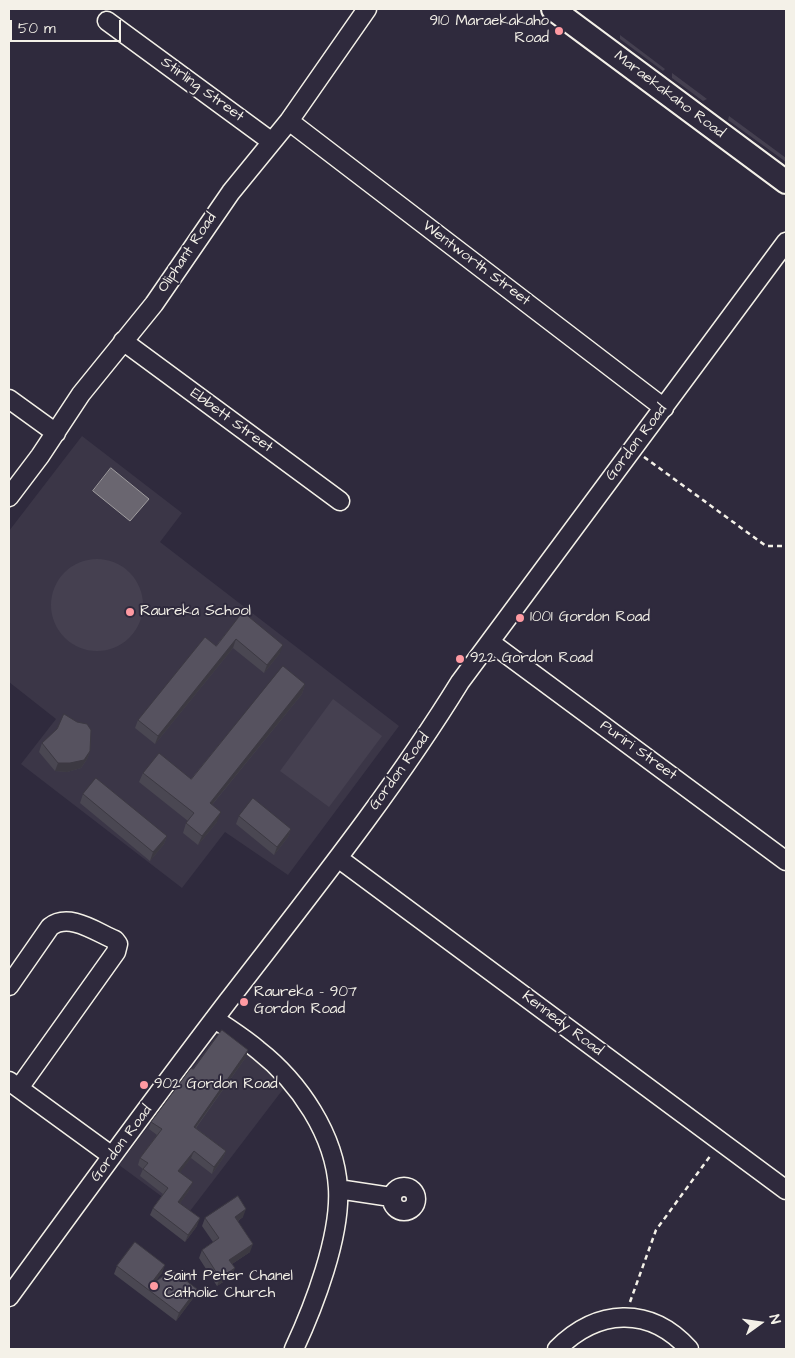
<!DOCTYPE html>
<html>
<head>
<meta charset="utf-8">
<style>
  body { margin:0 }
  #map { position:relative; width:795px; height:1358px; overflow:hidden; background:#2f2a3d; font-family:"Architects Daughter",sans-serif }
  canvas { display:block }
  .frame { position:absolute; inset:0; border:10px solid #f4f1e8; pointer-events:none }
  .north { position:absolute; left:735px; top:1298px; width:50px; height:50px; -webkit-text-stroke:4px #2f2a3d; paint-order:stroke; rotate:76deg; font-size:14px; font-weight:700; line-height:20px; text-align:center; color:#f4f1e8 }
  .north::after { content:''; display:block; margin:auto; width:18px; height:22px; background:#f4f1e8; clip-path:polygon(50% 0,100% 100%,50% 72%,0 100%) }
  .scale { position:absolute; left:10px; top:20px; width:111px; height:22px; box-sizing:border-box; border:2px solid #f4f1e8; border-top:0; padding-left:6px; font-size:15px; line-height:18px; white-space:nowrap; color:#f4f1e8; -webkit-text-stroke:4px #2f2a3d; paint-order:stroke }
</style>
</head>
<body>
<div id="map">
<canvas width="795" height="1358"></canvas>
<div class="frame"></div>
<div class="north">N</div>
<div class="scale">50 m</div>
</div>
<script>
const g = document.querySelector('canvas').getContext('2d');
g.lineJoin = 'round';
function paint(path, color) { g.fillStyle = color; g.fill(path, 'evenodd'); }
function stroke(path, color, width, dash) { g.strokeStyle = color; g.lineWidth = width; g.lineCap = dash ? 'butt' : 'round'; g.setLineDash(dash || []); g.stroke(path); }
function write(font, color, halo, rows, align = 'center') {
  g.font = font + ' "Architects Daughter",sans-serif'; g.lineWidth = 4; g.setLineDash([]); g.textBaseline = 'middle'; g.strokeStyle = halo; g.fillStyle = color; for (const [text, x, y, turn = 0] of rows) {
    g.save(); g.translate(x, y); g.rotate((+turn || 0) * Math.PI / 180); g.textAlign = isNaN(turn) ? turn : align; if (halo) g.strokeText(text, 0, 0); g.fillText(text, 0, 0); g.restore();
  }
}
const built = new Path2D(`
  M 82,436 L 182,513 L 160,542 L 399,726 L 288,875 L 225,832 L 182,888 L 21,764 L 56,719 L 9,682 L 9,531 Z
  M 228,1034 L 261,1062 L 284,1088 L 187,1215 L 119,1165 L 217,1035 Z`);
const green = new Path2D(`
  M 620,35 L 665,69 L 663,71 L 620,39 Z
  M 672,73 L 707,99 L 703,101 L 672,78 Z
  M 729,116 L 786,158 L 786,162 L 728,120 Z
  M51 605a46 46 0 1 1 92 0a46 46 0 1 1-92 0Z
  M 333,699 L 382,736 L 329,807 L 280,771 Z`);
const water = new Path2D(`
  M 111,468 L 149,499 L 130,521 L 93,491 Z`);
const path = new Path2D(`
  M 644,457 L 766,546 L 786,546
  M 630,1302 L 656,1230 L 711,1155`);
const minor = new Path2D(`
  M 107,21 L 272,142
  M 289,121 L 664,408
  M 123,341 L 340,501
  M 9,399 L 56,433
  M 9,497 L 40,456 L 81,394 L 154,304 L 231,192 L 289,121 L 367,9
  M 490,642 L 786,861
  M 338,858 L 786,1190
  M 9,986 L 50,927 C 69,912 96,932 115,940 L 118,944 L 116,952 L 19,1088
  M 215,1019 C 229,1029 244,1038 258,1050 C 299,1082 335,1135 338,1188 C 341,1236 314,1306 294,1349
  M 9,1081 L 112,1156
  M392 1199a12 12 0 1 1 24 0a12 12 0 1 1-24 0Z
  M 338,1189 L 391,1197
  M 9,1297 C 81,1198 153,1099 228,1001 C 308,897 391,794 460,682 L 786,242
  M 557,1349 C 597,1309 649,1305 689,1349`);
const major = new Path2D(`
  M 553,9 L 786,182`);
const wall = new Path2D(`
  M 243,612 L 280,653 L 264,673 L 233,648 L 155,744 L 135,728 L 138,720 L 216,646 Z
  M 305,684 L 302,694 L 212,805 L 217,822 L 198,845 L 183,833 L 186,823 L 188,821 L 139,782 L 143,773 L 191,779 Z
  M 42,743 L 90,751 L 87,759 L 81,768 L 67,772 L 55,771 L 39,752 Z
  M 83,794 L 167,836 L 164,844 L 150,861 L 80,803 Z
  M 239,816 L 291,829 L 288,837 L 274,855 L 236,824 Z
  M 246,1057 L 196,1128 L 226,1151 L 223,1158 L 212,1174 L 191,1158 L 180,1172 L 190,1189 L 180,1203 L 197,1226 L 185,1242 L 150,1215 L 153,1208 L 163,1194 L 140,1176 L 143,1169 L 138,1165 L 140,1158 L 157,1135 L 149,1129 L 151,1122 L 193,1069 Z
  M 243,1217 L 238,1221 L 250,1252 L 232,1264 L 232,1276 L 217,1286 L 199,1258 L 202,1250 L 213,1242 L 202,1226 L 205,1218 Z
  M 117,1266 L 162,1273 L 155,1281 L 194,1297 L 176,1321 L 114,1274 Z`);
const shadedWall = new Path2D(`
  M 236,639 L 233,648 L 155,744 L 158,736 Z
  M 283,645 L 280,653 L 264,673 L 267,665 Z
  M 305,684 L 302,694 L 206,812 L 210,803 Z
  M 90,751 L 87,759 L 81,768 L 67,772 L 55,771 L 58,763 Z
  M 221,812 L 217,822 L 198,845 L 202,836 Z
  M 291,829 L 288,837 L 274,855 L 277,847 Z
  M 167,836 L 164,844 L 150,861 L 153,852 Z
  M 248,1050 L 246,1057 L 191,1134 L 194,1127 Z
  M 194,1151 L 191,1158 L 176,1178 L 178,1171 Z
  M 226,1151 L 223,1158 L 212,1174 L 214,1167 Z
  M 193,1182 L 190,1189 L 176,1209 L 178,1202 Z
  M 246,1209 L 243,1217 L 232,1225 L 235,1217 Z
  M 200,1218 L 197,1226 L 185,1242 L 188,1235 Z
  M 253,1244 L 250,1252 L 226,1268 L 229,1260 Z
  M 165,1265 L 162,1273 L 149,1290 L 149,1286 Z
  M 235,1268 L 232,1276 L 217,1286 L 220,1278 Z
  M 197,1289 L 194,1297 L 176,1321 L 179,1313 Z`);
const building = new Path2D(`
  M 243,612 L 283,645 L 267,665 L 236,639 L 158,736 L 138,720 L 205,637 L 216,646 Z
  M 283,666 L 305,684 L 210,803 L 221,812 L 202,836 L 186,823 L 194,813 L 143,773 L 159,753 L 191,779 Z
  M 64,714 L 77,722 L 87,724 L 91,730 L 90,751 L 84,760 L 70,763 L 58,763 L 42,743 L 57,729 Z
  M 96,778 L 167,836 L 153,852 L 83,794 Z
  M 253,798 L 291,829 L 277,847 L 239,816 Z
  M 222,1030 L 248,1050 L 194,1127 L 226,1151 L 214,1167 L 194,1151 L 178,1171 L 193,1182 L 178,1202 L 200,1218 L 188,1235 L 153,1208 L 168,1188 L 143,1169 L 148,1163 L 140,1158 L 162,1129 L 151,1122 L 191,1068 L 193,1069 Z
  M 238,1196 L 246,1209 L 235,1217 L 253,1244 L 229,1260 L 235,1268 L 220,1278 L 202,1250 L 219,1238 L 205,1218 Z
  M 135,1242 L 165,1265 L 149,1286 L 172,1270 L 197,1289 L 179,1313 L 117,1266 Z`);
const markers = [
  [559,31,5,"#ff9aa2"],
  [130,612,5,"#ff9aa2"],
  [520,618,5,"#ff9aa2"],
  [460,659,5,"#ff9aa2"],
  [244,1002,5,"#ff9aa2"],
  [144,1085,5,"#ff9aa2"],
  [154,1286,5,"#ff9aa2"]
];
const poiNames = [
  ["910 Maraekakaho",549,22,"right"],
  ["Road",549,39,"right"],
  ["Raureka School",140,612],
  ["1001 Gordon Road",530,618],
  ["922 Gordon Road",470,659],
  ["Raureka - 907",254,993],
  ["Gordon Road",254,1010],
  ["902 Gordon Road",154,1085],
  ["Saint Peter Chanel",164,1277],
  ["Catholic Church",164,1294]
];
const streetNames = [
  ["Stirling Street",202,90,36],
  ["Maraekakaho Road",669,95,37],
  ["Oliphant Road",188,253,-56],
  ["Wentworth Street",476,264,37],
  ["Ebbett Street",231,421,36],
  ["Gordon Road",637,443,-53],
  ["Puriri Street",638,751,36],
  ["Gordon Road",400,772,-54],
  ["Kennedy Road",562,1024,37],
  ["Gordon Road",122,1144,-53]
];
paint(built, '#3b3647');
paint(green, '#454050');
paint(water, '#6a6670');
stroke(water, '#a19ea0', 1);
stroke(minor, '#f4f1e8', 21);
stroke(major, '#f4f1e8', 26);
stroke(path, '#f4f1e8', 2.5, [5, 4]);
stroke(minor, '#2f2a3d', 18);
stroke(major, '#2f2a3d', 22);
paint(wall, '#4a4752');
paint(shadedWall, '#3c3942');
paint(building, '#56525f');
stroke(building, '#3c3942', 1);
for (const [x, y, r, color] of markers) { const dot = new Path2D(); dot.arc(x, y, r, 0, 2 * Math.PI); g.fillStyle = color; g.fill(dot); stroke(dot, '#2f2a3d', 2); }
write('15px', '#f4f1e8', '#2f2a3d', poiNames, 'left');
write('15px', '#f4f1e8', '#2f2a3d', streetNames);
</script>
</body>
</html>
